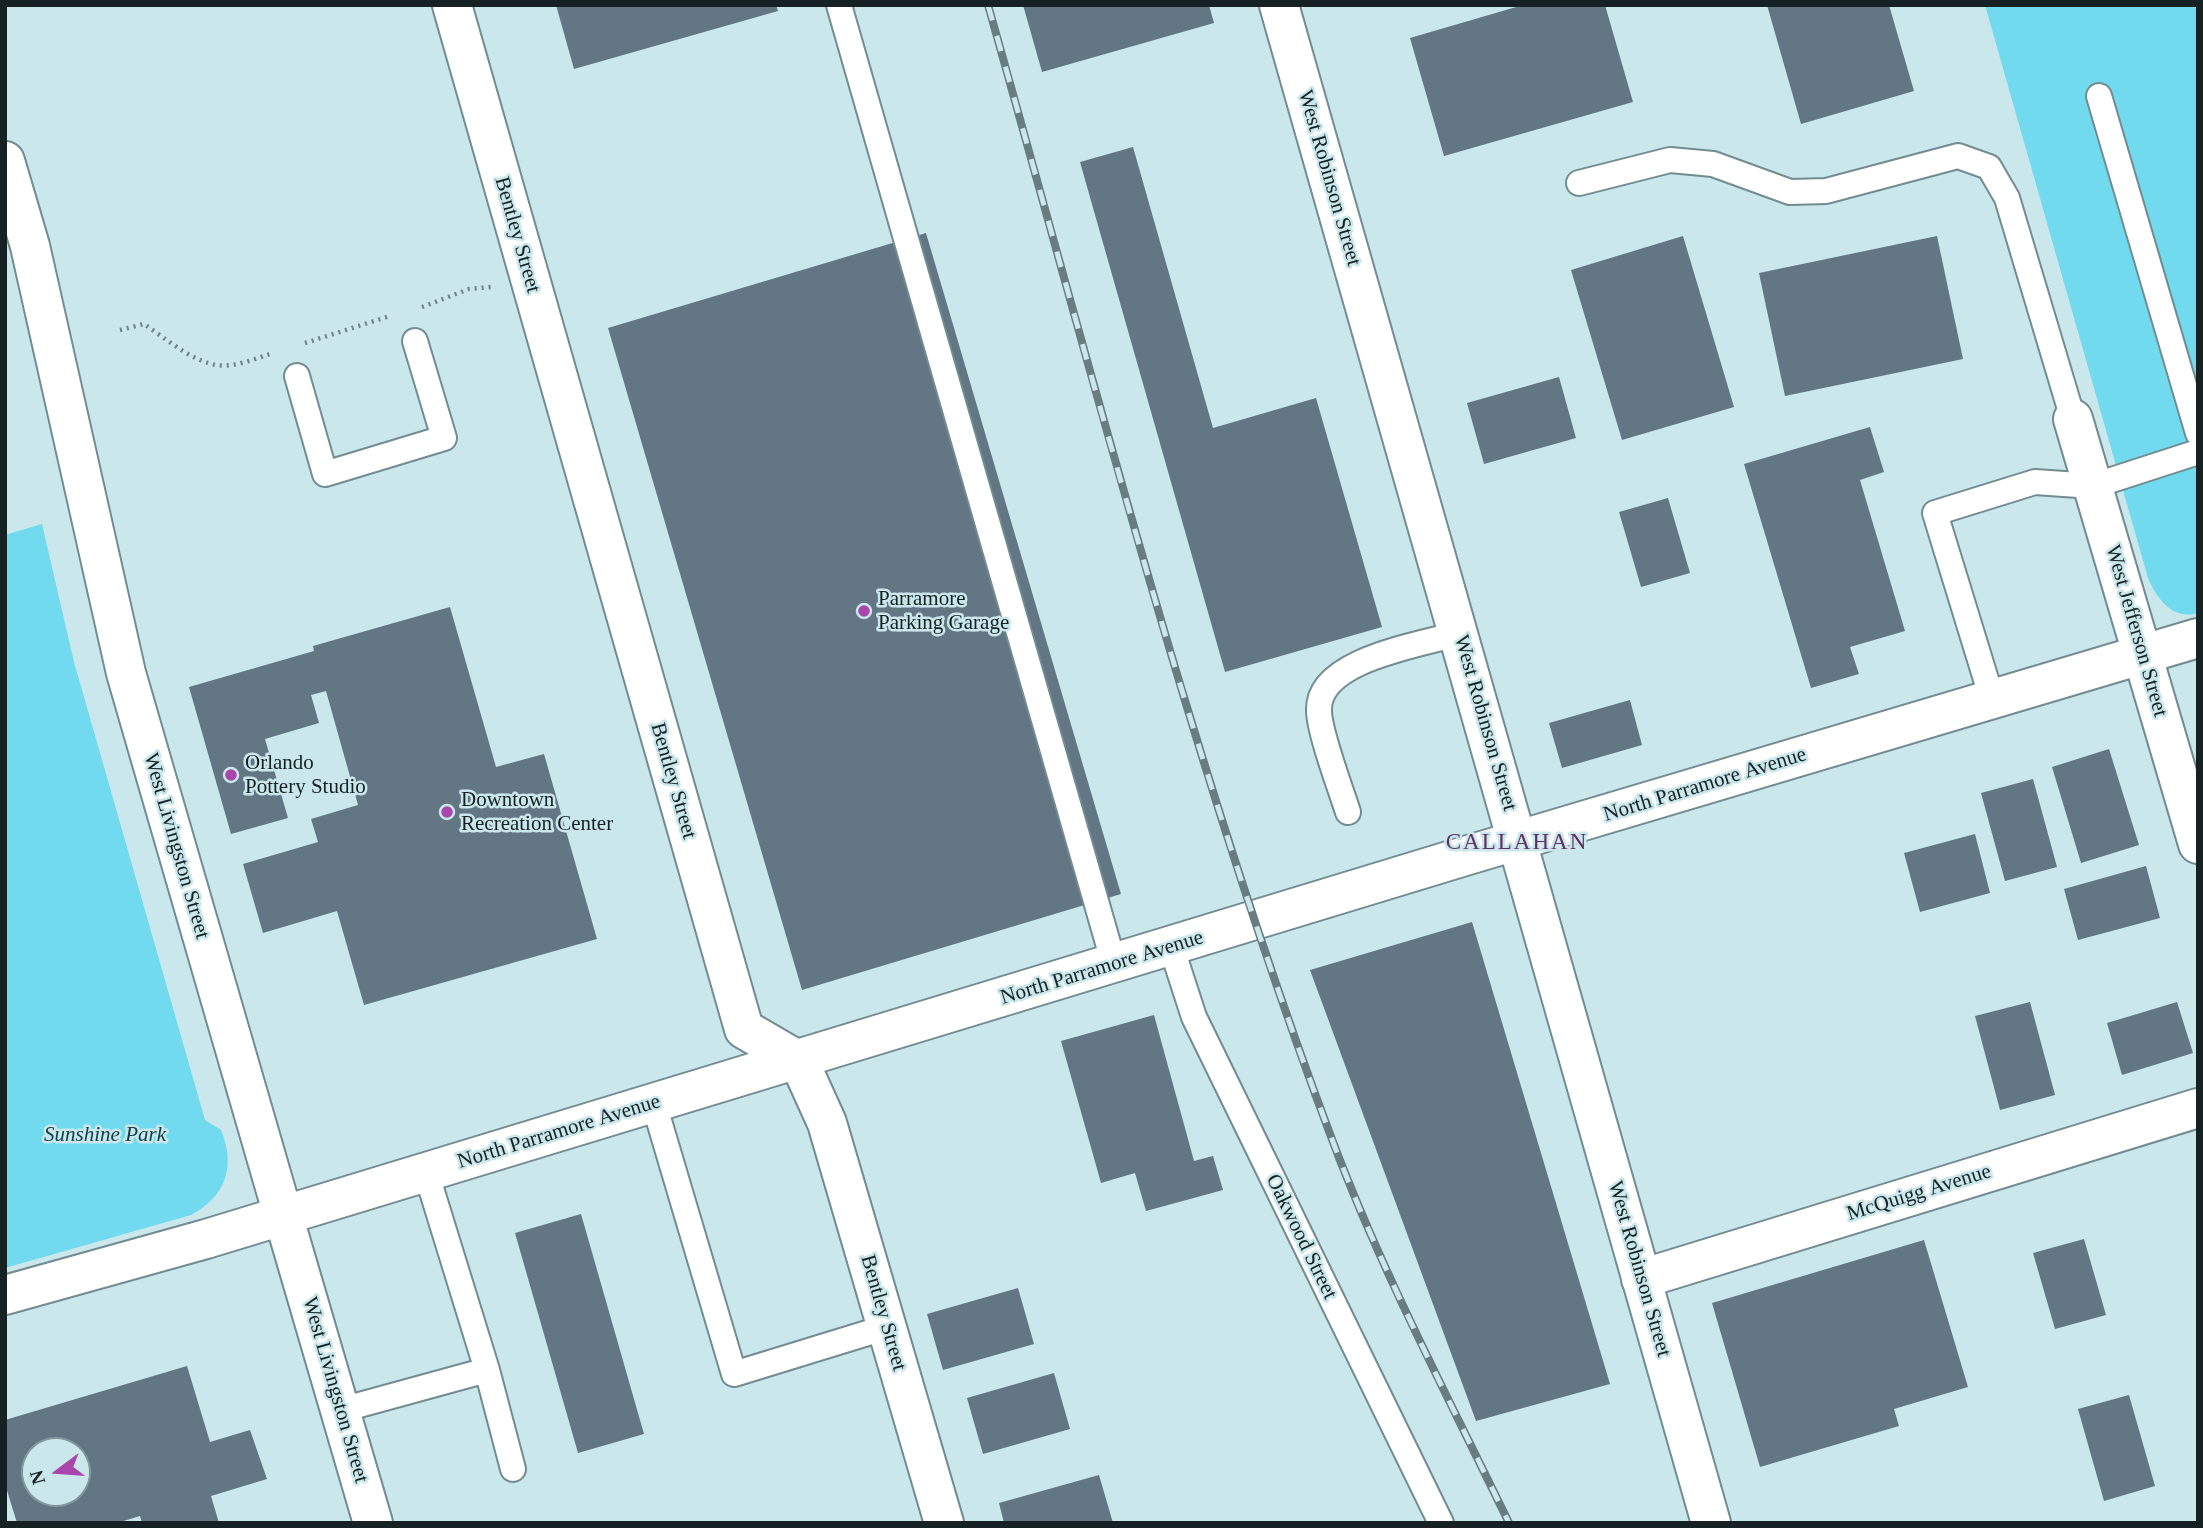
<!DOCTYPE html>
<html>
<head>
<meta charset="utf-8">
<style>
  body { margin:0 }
  #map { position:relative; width:2203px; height:1528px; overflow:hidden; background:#cae7ec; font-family:"Times New Roman",serif }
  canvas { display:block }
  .frame { position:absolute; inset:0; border:7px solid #162123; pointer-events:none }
  .north { position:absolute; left:21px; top:1437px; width:70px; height:70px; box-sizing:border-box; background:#cae7ec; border:2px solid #82989c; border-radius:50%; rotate:254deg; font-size:19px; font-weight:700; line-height:28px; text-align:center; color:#162123 }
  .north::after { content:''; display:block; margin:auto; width:24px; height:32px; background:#a946ac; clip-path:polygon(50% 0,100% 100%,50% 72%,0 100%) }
</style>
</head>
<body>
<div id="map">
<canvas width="2203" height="1528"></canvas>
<div class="frame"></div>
<div class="north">N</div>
</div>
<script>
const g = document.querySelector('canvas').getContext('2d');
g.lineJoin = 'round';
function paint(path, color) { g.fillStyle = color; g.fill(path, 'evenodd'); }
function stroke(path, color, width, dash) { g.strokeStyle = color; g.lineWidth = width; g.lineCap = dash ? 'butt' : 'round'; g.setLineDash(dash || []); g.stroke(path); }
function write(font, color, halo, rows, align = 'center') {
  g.font = font + ' "Times New Roman",serif'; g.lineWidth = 5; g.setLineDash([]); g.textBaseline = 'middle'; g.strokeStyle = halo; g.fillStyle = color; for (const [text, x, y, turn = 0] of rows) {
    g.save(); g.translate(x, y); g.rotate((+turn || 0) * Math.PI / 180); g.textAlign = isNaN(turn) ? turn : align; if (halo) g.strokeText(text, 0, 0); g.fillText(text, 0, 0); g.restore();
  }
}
const green = new Path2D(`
  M 1985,5 L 2198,5 L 2198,613 C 2172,621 2156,597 2148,578 Z
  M 42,524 L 74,662 L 205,1120 L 221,1130 C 236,1167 226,1196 191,1215 L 5,1268 L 5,535 Z`);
const building = new Path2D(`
  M 556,5 L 776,5 L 778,11 L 574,69 Z
  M 1023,5 L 1209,5 L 1214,23 L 1042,72 Z
  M 1523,5 L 1605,5 L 1633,102 L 1444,156 L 1410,38 Z
  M 1767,5 L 1889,5 L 1914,91 L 1801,124 Z
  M 1133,147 L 1213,428 L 1316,398 L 1382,627 L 1225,672 L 1080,162 Z
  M 926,233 L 1121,894 L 802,990 L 608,328 Z
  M 1683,236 L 1734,407 L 1622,440 L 1571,270 Z
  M 1937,236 L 1963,359 L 1785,396 L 1759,273 Z
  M 1559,377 L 1576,438 L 1484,464 L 1467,403 Z
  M 1870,427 L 1884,472 L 1860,480 L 1905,631 L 1850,647 L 1859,674 L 1811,688 L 1744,464 Z
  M 1668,498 L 1690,573 L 1641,587 L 1619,512 Z
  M 450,607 L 496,767 L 544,754 L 597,939 L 364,1005 L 337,911 L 263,933 L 243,864 L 318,842 L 311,819 L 358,805 L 326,691 L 311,695 L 319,723 L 265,739 L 288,818 L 231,834 L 189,687 L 314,651 L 313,646 Z
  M 1630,700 L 1642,745 L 1562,768 L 1549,723 Z
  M 2109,749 L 2139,845 L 2081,863 L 2052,767 Z
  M 2033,779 L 2057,867 L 2005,881 L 1981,793 Z
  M 1975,834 L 1990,893 L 1920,912 L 1904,853 Z
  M 2146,866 L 2160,918 L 2078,940 L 2064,889 Z
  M 1472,922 L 1610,1384 L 1476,1421 L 1310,970 Z
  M 2030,1002 L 2055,1095 L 2000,1110 L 1975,1016 Z
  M 2177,1002 L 2193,1053 L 2122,1075 L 2107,1023 Z
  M 1154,1015 L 1194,1161 L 1213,1156 L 1223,1190 L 1146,1211 L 1135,1173 L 1101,1183 L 1061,1041 Z
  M 581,1214 L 644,1434 L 578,1453 L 515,1233 Z
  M 2084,1239 L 2106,1315 L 2055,1329 L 2033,1253 Z
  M 1924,1240 L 1968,1387 L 1894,1409 L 1899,1426 L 1760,1467 L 1712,1303 Z
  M 1018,1288 L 1034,1344 L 943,1370 L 927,1314 Z
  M 187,1366 L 210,1442 L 250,1430 L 267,1479 L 211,1496 L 219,1523 L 142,1523 L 140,1516 L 117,1523 L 17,1523 L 5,1484 L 5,1420 ZM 35,1451 L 77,1451 L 77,1493 L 35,1493 Z
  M 1054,1373 L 1070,1429 L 983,1454 L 967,1398 Z
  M 2129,1395 L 2155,1486 L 2104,1501 L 2078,1409 Z
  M 1099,1475 L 1113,1523 L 1004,1523 L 999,1503 Z`);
const path = new Path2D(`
  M 422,307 L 469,289 L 491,287
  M 120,330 L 144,324 C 165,338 190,360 216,365 C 233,368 254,359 270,354
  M 305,343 L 390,316`);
const service = new Path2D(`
  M 839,5 L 1114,964
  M 2099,96 L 2198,433
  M 1579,183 L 1670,160 L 1713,164 L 1790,192 L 1826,191 L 1958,156 L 1989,167 L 2007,198 L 2073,419
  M 297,376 L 325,474 L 444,438 L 415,341
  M 1992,699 L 1935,513 L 2035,482 L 2093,486 L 2198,452
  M 1348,812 C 1341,790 1318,729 1319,709 C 1319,659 1421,645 1460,633
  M 1171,946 L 1194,1017 L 1441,1523
  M 654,1104 L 734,1374 L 887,1327
  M 487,1370 L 513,1469
  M 341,1410 L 487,1370 L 426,1172`);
const minor = new Path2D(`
  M 452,5 L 744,1029 L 799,1061 L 827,1123 L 944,1523
  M 2073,419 L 2198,844
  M 283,1215 L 373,1523
  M 1641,1279 L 2198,1108`);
const tertiary = new Path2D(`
  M 1279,5 L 1711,1523
  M 5,161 L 30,246 L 126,673 L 283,1215
  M 5,1295 L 206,1239 L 1465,856 L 2198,638`);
const rail = new Path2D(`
  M 988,5 C 1096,386 1193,771 1333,1142 C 1382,1272 1448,1397 1509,1523`);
const markers = [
  [864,611,7,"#a946ac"],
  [231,775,7,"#a946ac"],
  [447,812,7,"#a946ac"]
];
const streetNames = [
  ["West Robinson Street",1329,178,74],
  ["Bentley Street",517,235,74],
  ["West Jefferson Street",2136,631,74],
  ["West Robinson Street",1485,723,74],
  ["Bentley Street",673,781,74],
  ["North Parramore Avenue",1705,785,-17],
  ["West Livingston Street",176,846,74],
  ["North Parramore Avenue",1102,968,-17],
  ["North Parramore Avenue",559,1132,-17],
  ["McQuigg Avenue",1919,1193,-17],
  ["Oakwood Street",1301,1237,64],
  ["West Robinson Street",1639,1269,74],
  ["Bentley Street",883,1313,74],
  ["West Livingston Street",335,1390,74]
];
const poiNames = [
  ["Parramore",878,599],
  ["Parking Garage",878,623],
  ["Orlando",245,763],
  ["Pottery Studio",245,787],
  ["Downtown",461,800],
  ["Recreation Center",461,824]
];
const parkNames = [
  ["Sunshine Park",105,1135]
];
const neighbourhoodNames = [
  ["CALLAHAN",1517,843]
];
paint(green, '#71daee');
paint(building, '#627683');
stroke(service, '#728c91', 28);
stroke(minor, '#728c91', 42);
stroke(tertiary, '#728c91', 42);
stroke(path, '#6e8185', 4.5, [2, 5]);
stroke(service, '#fff', 24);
stroke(minor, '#fff', 38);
stroke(tertiary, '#fff', 38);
stroke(rail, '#697c7f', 8);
stroke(rail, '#cae7ec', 5, [16]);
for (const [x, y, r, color] of markers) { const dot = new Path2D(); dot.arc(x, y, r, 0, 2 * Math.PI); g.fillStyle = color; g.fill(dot); stroke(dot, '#cae7ec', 2.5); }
write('21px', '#162123', '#cae7ec', streetNames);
write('21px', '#162123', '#cae7ec', poiNames, 'left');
write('italic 21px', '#0e414a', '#cae7ec', parkNames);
g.letterSpacing = '2px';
write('23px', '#613062', '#cae7ec', neighbourhoodNames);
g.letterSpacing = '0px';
</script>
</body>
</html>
